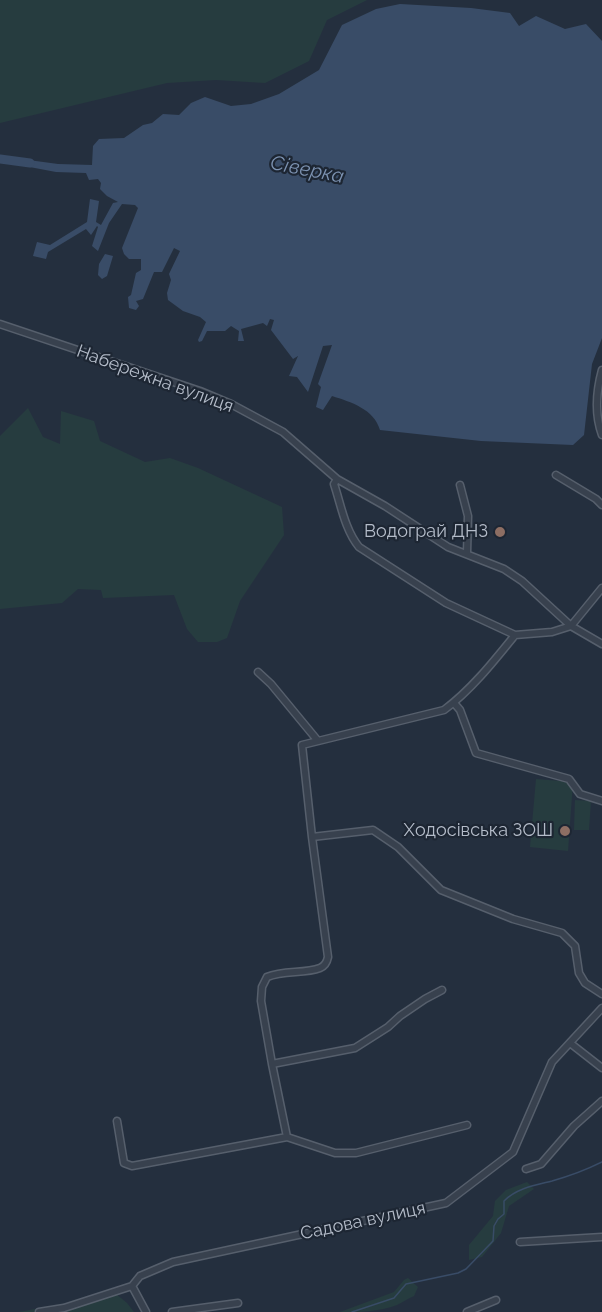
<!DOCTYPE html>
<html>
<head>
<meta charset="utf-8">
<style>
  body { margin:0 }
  canvas { display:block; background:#242f3e }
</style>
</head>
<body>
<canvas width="602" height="1312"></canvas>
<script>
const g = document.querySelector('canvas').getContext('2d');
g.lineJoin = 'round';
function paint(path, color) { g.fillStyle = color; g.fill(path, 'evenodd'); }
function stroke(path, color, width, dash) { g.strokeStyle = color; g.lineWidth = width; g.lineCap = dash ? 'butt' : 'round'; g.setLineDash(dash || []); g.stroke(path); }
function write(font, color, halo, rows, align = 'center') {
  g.font = font + ' Raleway,sans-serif'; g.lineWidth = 4.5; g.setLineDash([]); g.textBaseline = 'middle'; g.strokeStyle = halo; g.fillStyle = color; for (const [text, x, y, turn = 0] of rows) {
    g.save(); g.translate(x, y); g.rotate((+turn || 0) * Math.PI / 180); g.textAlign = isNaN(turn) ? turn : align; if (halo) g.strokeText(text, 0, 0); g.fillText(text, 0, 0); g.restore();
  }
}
const green = new Path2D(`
  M 0,0 L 367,0 L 327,20 L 309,61 L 265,83 L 216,80 L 167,83 L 0,123 Z
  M 28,408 L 43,437 L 60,444 L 61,411 L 94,421 L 100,441 L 145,462 L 170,458 L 198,468 L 282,507 L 284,535 L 240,601 L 227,638 L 217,642 L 198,642 L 187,629 L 174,595 L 103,598 L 101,590 L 78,589 L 62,603 L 0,609 L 0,436 Z
  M 536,779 L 573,782 L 568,851 L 530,847 Z
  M 575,800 L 591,801 L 589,830 L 574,830 Z
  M 527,1182 L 534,1189 L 509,1206 L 501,1233 L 482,1257 L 469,1260 L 469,1245 L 493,1216 L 495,1201 L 506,1190 Z
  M 408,1278 L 418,1287 L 414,1296 C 407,1299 403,1302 397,1305 C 379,1312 359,1312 340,1312 L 394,1292 L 404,1280 Z
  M 116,1294 L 127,1303 L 134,1312 L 19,1312 Z`);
const water = new Path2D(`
  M 400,4 L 471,8 L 510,13 L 519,26 L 536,16 L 565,29 L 586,24 L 602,41 L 602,338 L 592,364 L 584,435 L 573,445 L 481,441 L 380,430 C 374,409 351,402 332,396 L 323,410 L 316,407 L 321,387 L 318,384 L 332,345 L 323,346 L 308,392 L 297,377 L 289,376 L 298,356 L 293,359 L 271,330 L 274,320 L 270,319 L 267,326 L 263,323 L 241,329 L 244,341 L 238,341 L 239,331 L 231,326 L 225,331 L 207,331 L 202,341 L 199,342 L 198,340 L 206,322 L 200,317 L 183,311 L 168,300 L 167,293 L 171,280 L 169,274 L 180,251 L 174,248 L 162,272 L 154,272 L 143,299 L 136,301 L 139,306 L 136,310 L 129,308 L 128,297 L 131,295 L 136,273 L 141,270 L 141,259 L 129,259 L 124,254 L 122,248 L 138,208 L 135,205 L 122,204 L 109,223 L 98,251 L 92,246 L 98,227 L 97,226 L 91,235 L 86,229 L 48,252 L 46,259 L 33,256 L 37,242 L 50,245 L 87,222 L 90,199 L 99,201 L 96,222 L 101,225 L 113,203 L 118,202 L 107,196 L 100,189 L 101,183 L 98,179 L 89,180 L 86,173 L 56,172 L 19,165 L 21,159 L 58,164 L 92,165 L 93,146 L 99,139 L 124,138 L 143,125 L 152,123 L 163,114 L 179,115 L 191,103 L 205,97 L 231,106 L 251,104 L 279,94 L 319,70 L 342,25 L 376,9 Z
  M 105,254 L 113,256 L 107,276 L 102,279 L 98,275 L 99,264 Z`);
const stream = new Path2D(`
  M 352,1312 L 394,1298 L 406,1284 L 458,1273 L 466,1269 L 493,1241 L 494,1226 L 498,1219 L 504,1214 L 504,1201 C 517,1188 536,1185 552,1181 C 570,1176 586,1170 602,1162`);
const river = new Path2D(`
  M 0,159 L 30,163`);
const minor = new Path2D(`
  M 0,324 L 200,391 L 231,404 L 283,432 L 337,479 L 385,506 L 448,547 L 504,569 L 522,581 L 571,626 L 602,644
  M 602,370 C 596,392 594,413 602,435
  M 556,475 L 596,499 L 602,505
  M 337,479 L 334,484 C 341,505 345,530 359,547 L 446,603 L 515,635
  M 460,485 L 468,516 L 467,553
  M 602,588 L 571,626 L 552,632 L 515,635 C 494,661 471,690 444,710 L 302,745 L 312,837 L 373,830 L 398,847 L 441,890 L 513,919 L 562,933 L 575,946 L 579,973 L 585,983 L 602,994
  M 258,672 L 271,684 L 318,741
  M 454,703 L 460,710 L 476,753 L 569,779 L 580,794 L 602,801
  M 570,1043 L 602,1068
  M 272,1064 L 355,1048 L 388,1027 L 400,1016 L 425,999 L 442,990
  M 117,1121 L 124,1163 L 132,1166 L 287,1137 L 335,1153 L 356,1153 L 467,1125
  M 287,1137 L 272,1064 L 261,1001 L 262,987 L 267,977 C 284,970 304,974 320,968 C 325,966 327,962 328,957 L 312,837
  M 526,1169 L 541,1164 L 574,1126 L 602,1101
  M 520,1242 L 602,1237
  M 132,1286 L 146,1312
  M 39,1312 L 64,1308 L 132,1286 L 140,1276 L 173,1262 L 446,1203 L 513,1152 L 552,1062 L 602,1008
  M 172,1312 L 238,1303
  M 467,1312 L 496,1300`);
const markers = [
  [500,532,6,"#8d6e63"],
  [565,831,6,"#8d6e63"]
];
const streetNames = [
  ["Набережна вулиця",155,379,20],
  ["Садова вулиця",363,1221,-12]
];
const poiNames = [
  ["Водограй ДНЗ",488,532],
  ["Ходосівська ЗОШ",553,831]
];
const waterNames = [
  ["Сіверка",307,170,11]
];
paint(green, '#263c3f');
paint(water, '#394c67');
stroke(stream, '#394c67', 1.5);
stroke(river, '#394c67', 9);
stroke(minor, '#565f6c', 9);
stroke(minor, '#38414e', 6);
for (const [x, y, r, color] of markers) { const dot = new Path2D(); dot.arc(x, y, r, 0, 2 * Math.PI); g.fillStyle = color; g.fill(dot); stroke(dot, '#1d2633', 2); }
write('18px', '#b4bcc9', '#1d2633', streetNames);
write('18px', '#b4bcc9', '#1d2633', poiNames, 'right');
write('italic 20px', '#7c92b1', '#1d2633', waterNames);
</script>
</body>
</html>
